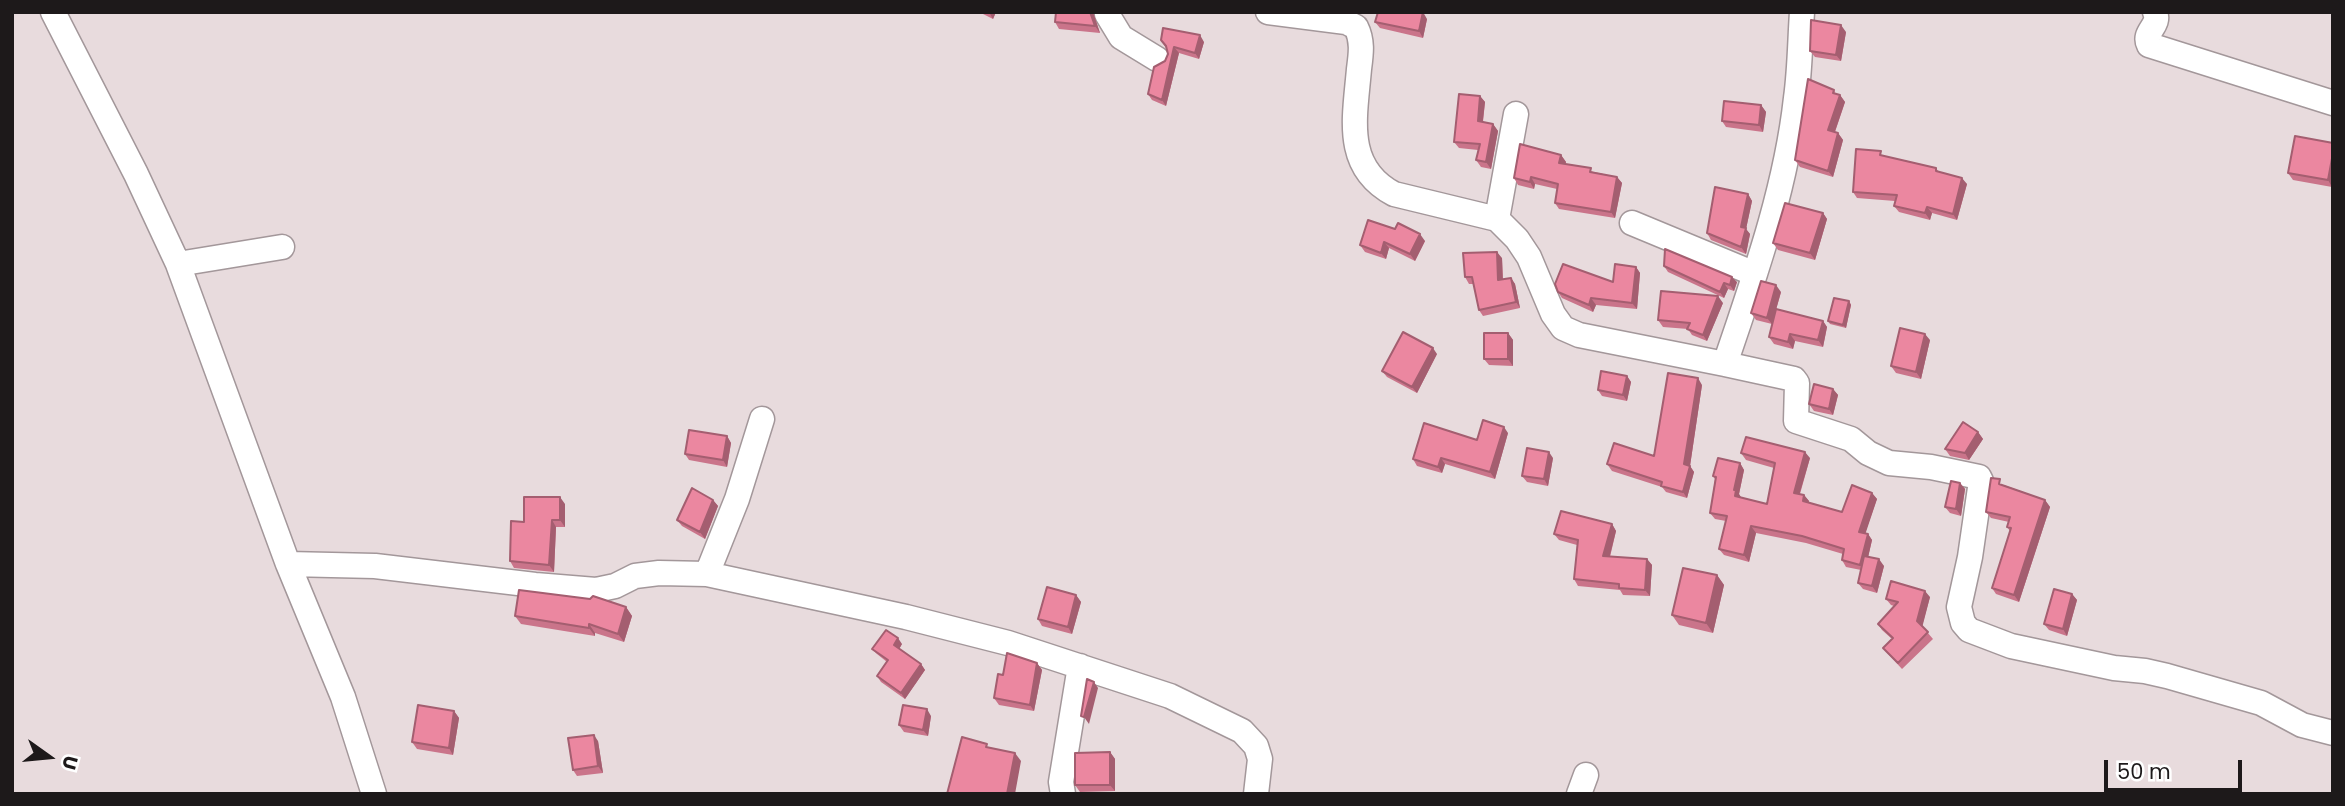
<!DOCTYPE html>
<html>
<head>
<meta charset="utf-8">
<style>
  body { margin:0 }
  #map { position:relative; width:2345px; height:806px; overflow:hidden; background:#e8dbdd; font-family:Poppins,sans-serif }
  canvas { display:block }
  .frame { position:absolute; inset:0; border:14px solid #1d191a; pointer-events:none }
  .north { position:absolute; left:14px; top:722px; width:70px; height:70px; -webkit-text-stroke:5px #fff; paint-order:stroke; rotate:105deg; font-size:19px; font-weight:700; line-height:28px; text-align:center; color:#1d191a }
  .north::after { content:''; display:block; margin:auto; width:24px; height:32px; background:#1d191a; clip-path:polygon(50% 0,100% 100%,50% 72%,0 100%) }
  .scale { position:absolute; left:2104px; top:760px; width:138px; height:32px; box-sizing:border-box; border:4px solid #1d191a; border-top:0; padding-left:9px; font-size:21px; line-height:24px; white-space:nowrap; color:#1d191a; -webkit-text-stroke:5px #fff; paint-order:stroke }
</style>
</head>
<body>
<div id="map">
<canvas width="2345" height="806"></canvas>
<div class="frame"></div>
<div class="north">U</div>
<div class="scale">50 m</div>
</div>
<script>
const g = document.querySelector('canvas').getContext('2d');
g.lineJoin = 'round';
function stroke(path, color, width, dash) { g.strokeStyle = color; g.lineWidth = width; g.lineCap = dash ? 'butt' : 'round'; g.setLineDash(dash || []); g.stroke(path); }
function paint(path, color) { g.fillStyle = color; g.fill(path, 'evenodd'); }
const minor = new Path2D(`
  M 53,12 L 136,174 L 178,264 L 288,564 L 343,697 L 374,794
  M 1108,12 L 1107,14 L 1121,37 L 1157,59
  M 1268,12 L 1346,22 L 1356,27 C 1363,41 1361,54 1359,69 C 1355,117 1343,167 1394,194 L 1497,219 L 1517,239 L 1529,257 L 1553,314 L 1563,328 L 1579,335 L 1725,364 C 1754,278 1786,189 1796,98 C 1800,70 1800,41 1802,12
  M 2155,12 C 2161,26 2142,32 2149,45 L 2333,103
  M 1497,219 L 1516,114
  M 1632,223 L 1755,274
  M 178,264 L 282,247
  M 1725,364 L 1794,379 L 1797,383 L 1796,421 L 1851,439 L 1868,453 L 1889,463 L 1931,467 L 1979,477 L 1981,481 L 1970,557 L 1959,607 L 1963,623 L 1969,630 L 2011,646 L 2114,668 L 2145,671 L 2167,676 L 2261,703 L 2302,725 L 2333,733
  M 288,564 L 375,566 L 535,585 L 596,590 L 615,586 L 635,576 L 659,573 L 707,574 L 906,617 L 1008,643 L 1170,696 L 1242,731 L 1256,746 L 1260,759 L 1256,794
  M 707,574 L 737,499 L 762,419
  M 1063,794 L 1061,782 L 1080,666
  M 1579,794 L 1586,775`);
const wall = new Path2D(`
  M 979,12 L 996,12 L 993,19 Z
  M 1093,12 L 1100,33 L 1059,29 L 1055,22 Z
  M 1427,19 L 1423,38 L 1380,28 L 1375,22 Z
  M 1846,32 L 1841,61 L 1815,57 L 1810,51 Z
  M 1161,40 L 1204,42 L 1199,59 L 1179,53 L 1166,106 L 1152,100 L 1148,94 L 1165,61 L 1168,54 L 1166,48 Z
  M 1834,90 L 1836,94 L 1840,95 L 1845,102 L 1835,132 L 1838,133 L 1843,140 L 1833,177 L 1800,167 L 1795,160 Z
  M 1480,96 L 1485,102 L 1483,122 L 1493,124 L 1498,131 L 1491,169 L 1481,167 L 1476,160 L 1478,150 L 1459,148 L 1454,142 Z
  M 1761,105 L 1766,112 L 1763,132 L 1726,127 L 1722,121 Z
  M 2333,143 L 2332,187 L 2293,180 L 2288,173 Z
  M 1561,155 L 1566,162 L 1565,164 L 1594,172 L 1617,177 L 1622,183 L 1615,218 L 1559,209 L 1555,203 L 1557,189 L 1535,184 L 1534,189 L 1518,185 L 1514,178 Z
  M 1884,156 L 1936,168 L 1938,171 L 1967,184 L 1957,220 L 1932,213 L 1930,220 L 1899,212 L 1894,206 L 1895,201 L 1857,198 L 1853,192 Z
  M 1748,194 L 1752,201 L 1746,229 L 1750,234 L 1746,254 L 1711,240 L 1707,233 Z
  M 1823,213 L 1827,219 L 1815,260 L 1778,250 L 1773,243 Z
  M 1368,220 L 1425,241 L 1415,261 L 1389,248 L 1386,259 L 1365,252 L 1360,245 Z
  M 1502,258 L 1503,279 L 1511,278 L 1515,284 L 1520,308 L 1483,316 L 1479,310 L 1474,284 L 1469,284 L 1465,277 Z
  M 1664,266 L 1737,282 L 1734,291 L 1728,289 L 1724,298 L 1668,272 Z
  M 1636,267 L 1640,273 L 1637,309 L 1596,305 L 1593,312 L 1562,298 L 1558,292 L 1613,282 Z
  M 1781,292 L 1772,324 L 1756,320 L 1751,313 Z
  M 1849,301 L 1851,305 L 1846,328 L 1830,324 L 1828,321 Z
  M 1723,303 L 1707,341 L 1692,335 L 1688,329 L 1663,327 L 1658,320 Z
  M 1823,321 L 1827,327 L 1823,347 L 1795,341 L 1793,349 L 1774,344 L 1769,337 Z
  M 1508,333 L 1513,340 L 1513,366 L 1489,365 L 1484,359 Z
  M 1930,340 L 1921,379 L 1896,373 L 1891,366 Z
  M 1437,354 L 1417,393 L 1387,377 L 1382,371 Z
  M 1627,376 L 1631,382 L 1627,401 L 1602,396 L 1598,390 Z
  M 1702,385 L 1690,466 L 1694,472 L 1687,498 L 1666,492 L 1662,487 L 1612,471 L 1607,464 L 1654,456 Z
  M 1833,389 L 1838,395 L 1833,415 L 1814,411 L 1809,404 Z
  M 1978,432 L 1983,439 L 1969,460 L 1950,456 L 1945,449 Z
  M 1508,433 L 1495,479 L 1445,464 L 1442,473 L 1417,466 L 1413,459 L 1477,440 Z
  M 727,436 L 731,443 L 727,467 L 689,460 L 685,454 Z
  M 1741,453 L 1810,458 L 1800,494 L 1804,495 L 1809,501 L 1808,503 L 1842,512 L 1872,493 L 1877,499 L 1865,533 L 1868,534 L 1872,540 L 1868,557 L 1884,566 L 1877,593 L 1863,589 L 1858,583 L 1861,570 L 1846,567 L 1842,560 L 1843,554 L 1806,543 L 1756,533 L 1749,562 L 1724,555 L 1719,549 L 1726,521 L 1715,519 L 1710,513 L 1715,479 L 1713,476 L 1740,463 L 1744,470 L 1739,494 L 1740,497 L 1767,504 L 1774,468 L 1746,460 Z
  M 1553,458 L 1548,486 L 1527,482 L 1522,476 Z
  M 1960,483 L 1965,489 L 1961,516 L 1950,513 L 1945,507 Z
  M 2004,485 L 2045,500 L 2050,507 L 2019,602 L 1996,594 L 1992,588 L 2010,531 L 2007,527 L 2009,522 L 1991,518 L 1986,512 Z
  M 713,500 L 718,506 L 705,539 L 682,526 L 677,520 Z
  M 565,504 L 565,527 L 556,527 L 554,572 L 514,568 L 510,561 Z
  M 1612,524 L 1616,531 L 1610,557 L 1647,559 L 1652,565 L 1650,596 L 1623,595 L 1620,590 L 1578,586 L 1574,579 L 1577,545 L 1559,540 L 1554,534 Z
  M 1717,575 L 1724,585 L 1713,633 L 1679,625 L 1672,615 Z
  M 2072,594 L 2077,600 L 2067,636 L 2049,630 L 2044,624 Z
  M 1076,595 L 1081,602 L 1072,634 L 1042,626 L 1038,619 Z
  M 1930,597 L 1922,626 L 1933,639 L 1902,669 L 1888,654 L 1883,648 L 1892,639 L 1882,630 L 1878,624 L 1894,606 L 1891,605 L 1886,599 Z
  M 626,607 L 632,616 L 624,642 L 595,633 L 595,636 L 521,624 L 515,616 Z
  M 902,644 L 899,649 L 921,664 L 925,670 L 905,699 L 881,682 L 877,676 L 887,662 L 877,654 L 872,649 Z
  M 1037,663 L 1042,670 L 1034,711 L 999,705 L 994,698 L 1003,675 Z
  M 454,711 L 459,718 L 453,755 L 417,749 L 412,742 Z
  M 931,716 L 928,736 L 904,732 L 899,725 Z
  M 598,741 L 603,773 L 577,776 L 573,770 Z
  M 1110,752 L 1115,759 L 1115,791 L 1080,792 L 1075,785 Z`);
const shadedWall = new Path2D(`
  M 989,12 L 996,12 L 993,19 Z
  M 1090,12 L 1093,12 L 1100,33 L 1095,26 Z
  M 1423,12 L 1427,19 L 1423,38 L 1419,31 Z
  M 1841,25 L 1846,32 L 1841,61 L 1836,55 Z
  M 1200,35 L 1204,42 L 1199,59 L 1195,53 Z
  M 1174,47 L 1179,53 L 1166,106 L 1162,100 Z
  M 1840,95 L 1845,102 L 1833,137 L 1828,130 Z
  M 1480,96 L 1485,102 L 1482,128 L 1478,121 Z
  M 1761,105 L 1766,112 L 1763,132 L 1759,125 Z
  M 1493,124 L 1498,131 L 1491,169 L 1486,162 Z
  M 1838,133 L 1843,140 L 1833,177 L 1828,171 Z
  M 2333,153 L 2332,187 L 2328,180 Z
  M 1561,155 L 1566,162 L 1564,169 L 1559,163 Z
  M 1531,177 L 1535,184 L 1534,189 L 1530,182 Z
  M 1617,177 L 1622,183 L 1615,218 L 1611,212 Z
  M 1962,178 L 1967,184 L 1957,220 L 1953,214 Z
  M 1748,194 L 1752,201 L 1746,229 L 1750,234 L 1746,254 L 1741,247 L 1741,227 Z
  M 1927,207 L 1932,213 L 1930,220 L 1925,213 Z
  M 1823,213 L 1827,219 L 1815,260 L 1810,253 Z
  M 1420,234 L 1425,241 L 1415,261 L 1410,254 Z
  M 1384,242 L 1389,248 L 1386,259 L 1381,253 Z
  M 1497,252 L 1502,258 L 1503,287 L 1498,280 Z
  M 1636,267 L 1640,273 L 1637,309 L 1632,303 Z
  M 1732,277 L 1737,282 L 1734,291 L 1730,285 Z
  M 1511,278 L 1515,284 L 1520,308 L 1516,302 Z
  M 1724,283 L 1728,289 L 1724,298 L 1720,292 Z
  M 1776,285 L 1781,292 L 1772,324 L 1767,318 Z
  M 1718,296 L 1723,303 L 1707,341 L 1703,335 Z
  M 1591,298 L 1596,305 L 1593,312 L 1589,305 Z
  M 1849,301 L 1851,305 L 1846,328 L 1843,325 Z
  M 1823,321 L 1827,327 L 1823,347 L 1818,340 Z
  M 1508,333 L 1513,340 L 1513,366 L 1508,359 Z
  M 1790,334 L 1795,341 L 1793,349 L 1788,342 Z
  M 1925,334 L 1930,340 L 1921,379 L 1916,372 Z
  M 1433,348 L 1437,354 L 1417,393 L 1412,387 Z
  M 1627,376 L 1631,382 L 1627,401 L 1623,395 Z
  M 1698,378 L 1702,385 L 1690,466 L 1694,472 L 1687,498 L 1683,492 L 1684,464 Z
  M 1833,389 L 1838,395 L 1833,415 L 1829,409 Z
  M 1504,427 L 1508,433 L 1495,479 L 1490,472 Z
  M 1978,432 L 1983,439 L 1969,460 L 1965,453 Z
  M 727,436 L 731,443 L 727,467 L 723,460 Z
  M 1549,452 L 1553,458 L 1548,486 L 1544,479 Z
  M 1805,452 L 1810,458 L 1798,499 L 1794,493 Z
  M 1441,458 L 1445,464 L 1442,473 L 1438,467 Z
  M 1740,463 L 1744,470 L 1739,494 L 1741,497 L 1740,503 L 1735,496 L 1734,490 Z
  M 1960,483 L 1965,489 L 1961,516 L 1956,509 Z
  M 1872,493 L 1877,499 L 1864,538 L 1859,532 Z
  M 1804,495 L 1809,501 L 1807,508 L 1803,501 Z
  M 560,497 L 565,504 L 565,527 L 560,520 Z
  M 713,500 L 718,506 L 705,539 L 700,532 Z
  M 2045,500 L 2050,507 L 2019,602 L 2014,595 Z
  M 552,520 L 556,527 L 554,572 L 549,565 Z
  M 1612,524 L 1616,531 L 1608,563 L 1603,556 Z
  M 1751,526 L 1756,533 L 1749,562 L 1744,555 Z
  M 1868,534 L 1872,540 L 1865,571 L 1860,565 Z
  M 1647,559 L 1652,565 L 1650,596 L 1645,590 Z
  M 1879,559 L 1884,566 L 1877,593 L 1872,586 Z
  M 1717,575 L 1724,585 L 1713,633 L 1706,623 Z
  M 1925,591 L 1930,597 L 1922,628 L 1917,621 Z
  M 2072,594 L 2077,600 L 2067,636 L 2063,629 Z
  M 1076,595 L 1081,602 L 1072,634 L 1068,627 Z
  M 626,607 L 632,616 L 624,642 L 618,634 Z
  M 589,624 L 595,633 L 595,636 L 589,628 Z
  M 898,638 L 902,644 L 898,651 L 894,645 Z
  M 1037,663 L 1042,670 L 1034,711 L 1030,705 Z
  M 921,664 L 925,670 L 905,699 L 901,693 Z
  M 1094,682 L 1098,688 L 1089,724 L 1084,717 Z
  M 927,709 L 931,716 L 928,736 L 923,730 Z
  M 454,711 L 459,718 L 453,755 L 449,748 Z
  M 594,735 L 598,741 L 603,773 L 598,766 Z
  M 1110,752 L 1115,759 L 1115,791 L 1110,785 Z
  M 1015,753 L 1021,761 L 1015,794 L 1007,794 Z`);
const building = new Path2D(`
  M 1056,12 L 1090,12 L 1095,26 L 1055,22 Z
  M 1378,12 L 1423,12 L 1419,31 L 1375,22 Z
  M 1811,20 L 1841,25 L 1836,55 L 1810,51 Z
  M 1163,28 L 1200,35 L 1195,53 L 1174,47 L 1162,100 L 1148,94 L 1154,67 L 1165,61 L 1168,54 L 1166,46 L 1161,40 Z
  M 1808,79 L 1834,90 L 1833,93 L 1840,95 L 1828,130 L 1838,133 L 1828,171 L 1795,160 Z
  M 1459,94 L 1480,96 L 1478,121 L 1493,124 L 1486,162 L 1476,160 L 1480,144 L 1454,142 Z
  M 1724,101 L 1761,105 L 1759,125 L 1722,121 Z
  M 2295,136 L 2333,143 L 2333,153 L 2328,180 L 2288,173 Z
  M 1520,144 L 1561,155 L 1559,163 L 1591,168 L 1590,172 L 1617,177 L 1611,212 L 1555,203 L 1558,184 L 1531,177 L 1530,182 L 1514,178 Z
  M 1856,149 L 1881,151 L 1880,155 L 1936,168 L 1936,171 L 1962,178 L 1953,214 L 1927,207 L 1925,213 L 1894,206 L 1897,195 L 1853,192 Z
  M 1715,187 L 1748,194 L 1741,227 L 1746,228 L 1741,247 L 1707,233 Z
  M 1785,203 L 1823,213 L 1810,253 L 1773,243 Z
  M 1368,220 L 1395,229 L 1398,223 L 1420,234 L 1410,254 L 1384,242 L 1381,253 L 1360,245 Z
  M 1665,249 L 1732,277 L 1730,285 L 1724,283 L 1720,292 L 1664,266 Z
  M 1497,252 L 1498,280 L 1511,278 L 1516,302 L 1479,310 L 1472,277 L 1465,277 L 1463,253 Z
  M 1563,264 L 1613,282 L 1615,264 L 1636,267 L 1632,303 L 1591,298 L 1589,305 L 1558,292 L 1555,284 Z
  M 1761,281 L 1776,285 L 1767,318 L 1751,313 Z
  M 1661,291 L 1718,296 L 1703,335 L 1687,329 L 1690,323 L 1658,320 Z
  M 1834,298 L 1849,301 L 1843,325 L 1828,321 Z
  M 1776,309 L 1823,321 L 1818,340 L 1790,334 L 1788,342 L 1769,337 Z
  M 1900,328 L 1925,334 L 1916,372 L 1891,366 Z
  M 1403,332 L 1433,348 L 1412,387 L 1382,371 Z
  M 1484,333 L 1508,333 L 1508,359 L 1484,359 Z
  M 1601,371 L 1627,376 L 1623,395 L 1598,390 Z
  M 1668,373 L 1698,378 L 1684,464 L 1690,466 L 1683,492 L 1661,486 L 1662,482 L 1607,464 L 1614,443 L 1654,456 Z
  M 1814,384 L 1833,389 L 1829,409 L 1809,404 Z
  M 1483,420 L 1504,427 L 1490,472 L 1441,458 L 1438,467 L 1413,459 L 1424,423 L 1477,440 Z
  M 1963,422 L 1978,432 L 1965,453 L 1945,449 Z
  M 689,430 L 727,436 L 723,460 L 685,454 Z
  M 1746,437 L 1805,452 L 1794,493 L 1804,495 L 1803,501 L 1842,512 L 1852,485 L 1872,493 L 1859,532 L 1868,534 L 1860,565 L 1842,560 L 1844,549 L 1802,536 L 1751,526 L 1744,555 L 1719,549 L 1727,516 L 1710,513 L 1716,477 L 1713,476 L 1718,458 L 1740,463 L 1734,490 L 1736,490 L 1735,496 L 1767,504 L 1775,463 L 1741,453 Z
  M 1527,448 L 1549,452 L 1544,479 L 1522,476 Z
  M 1991,478 L 2000,479 L 1999,484 L 2045,500 L 2014,595 L 1992,588 L 2011,528 L 2007,527 L 2010,517 L 1986,512 Z
  M 1951,481 L 1960,483 L 1956,509 L 1945,507 Z
  M 692,488 L 713,500 L 700,532 L 677,520 Z
  M 524,497 L 560,497 L 560,520 L 552,520 L 549,565 L 510,561 L 511,521 L 524,522 Z
  M 1561,511 L 1612,524 L 1603,556 L 1647,559 L 1645,590 L 1619,588 L 1619,584 L 1574,579 L 1578,540 L 1554,534 Z
  M 1864,556 L 1879,559 L 1872,586 L 1858,583 Z
  M 1683,568 L 1717,575 L 1706,623 L 1672,615 Z
  M 1891,581 L 1925,591 L 1917,621 L 1928,632 L 1898,663 L 1883,648 L 1893,638 L 1878,624 L 1898,602 L 1886,599 Z
  M 1047,587 L 1076,595 L 1068,627 L 1038,619 Z
  M 2054,589 L 2072,594 L 2063,629 L 2044,624 Z
  M 519,590 L 590,599 L 593,596 L 626,607 L 618,634 L 589,624 L 589,628 L 515,616 Z
  M 886,630 L 898,638 L 894,645 L 921,664 L 901,693 L 877,676 L 888,660 L 872,649 Z
  M 1007,653 L 1037,663 L 1030,705 L 994,698 L 998,674 L 1003,675 Z
  M 1087,679 L 1094,682 L 1084,717 L 1081,716 Z
  M 418,705 L 454,711 L 449,748 L 412,742 Z
  M 903,705 L 927,709 L 923,730 L 899,725 Z
  M 594,735 L 598,766 L 573,770 L 568,738 Z
  M 962,737 L 987,744 L 986,747 L 1015,753 L 1007,794 L 947,794 Z
  M 1110,752 L 1110,785 L 1075,785 L 1075,753 Z`);
stroke(minor, '#a3979a', 27);
stroke(minor, '#fff', 24);
paint(wall, '#ca748a');
paint(shadedWall, '#a45e70');
paint(building, '#eb87a0');
stroke(building, '#a45e70', 2);
</script>
</body>
</html>
